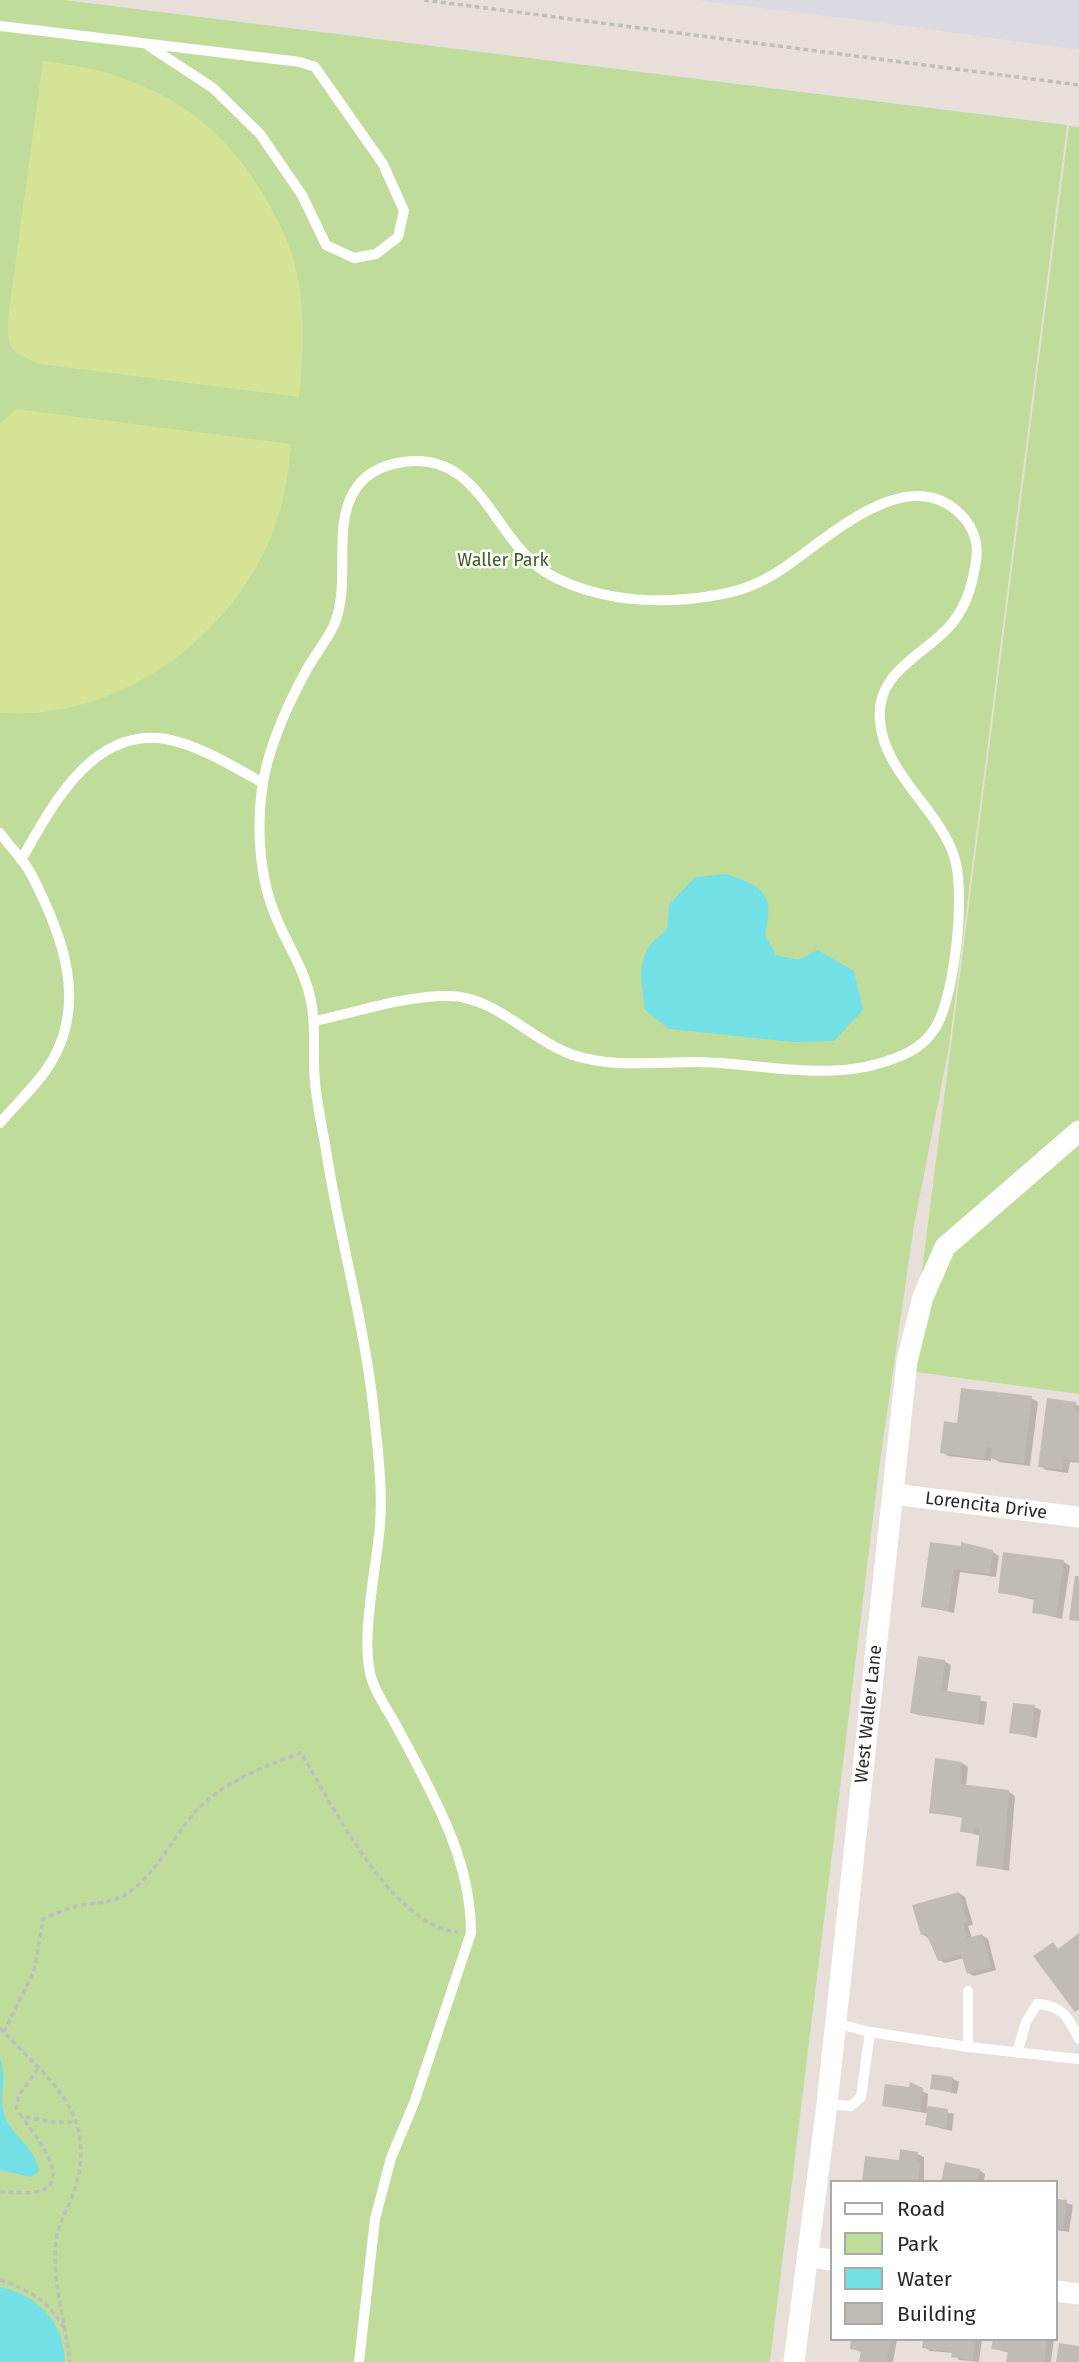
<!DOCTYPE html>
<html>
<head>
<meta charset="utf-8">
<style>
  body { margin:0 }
  #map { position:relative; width:1079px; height:2362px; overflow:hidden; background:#e9dfda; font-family:"Fira Sans",sans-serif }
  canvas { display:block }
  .legend { position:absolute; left:830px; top:2180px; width:228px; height:161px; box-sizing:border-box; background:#fff; border:2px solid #a9a9a9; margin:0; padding:9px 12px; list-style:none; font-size:21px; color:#282828 }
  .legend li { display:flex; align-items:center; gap:14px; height:35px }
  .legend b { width:35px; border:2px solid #a9a9a9 }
</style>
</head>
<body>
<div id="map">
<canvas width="1079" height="2362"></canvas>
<ul class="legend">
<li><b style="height:9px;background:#fff"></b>Road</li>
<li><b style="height:19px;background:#bfdc9a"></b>Park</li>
<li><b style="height:19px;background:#73e0e5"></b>Water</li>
<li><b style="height:19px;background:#c1bbb6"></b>Building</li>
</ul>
</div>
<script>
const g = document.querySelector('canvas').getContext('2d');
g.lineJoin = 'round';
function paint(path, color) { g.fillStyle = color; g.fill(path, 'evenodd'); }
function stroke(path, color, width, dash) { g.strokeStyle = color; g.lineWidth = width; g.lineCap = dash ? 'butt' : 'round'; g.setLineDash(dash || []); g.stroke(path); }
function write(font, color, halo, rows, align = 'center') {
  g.font = font + ' "Fira Sans",sans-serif'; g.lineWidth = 5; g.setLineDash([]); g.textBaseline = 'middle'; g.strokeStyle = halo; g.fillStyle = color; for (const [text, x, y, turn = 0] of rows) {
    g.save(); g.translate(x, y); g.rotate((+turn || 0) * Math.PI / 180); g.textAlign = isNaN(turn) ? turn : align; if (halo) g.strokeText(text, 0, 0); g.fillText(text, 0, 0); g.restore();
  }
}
const industrial = new Path2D(`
  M 695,0 L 1079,0 L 1079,50 L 883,23 Z`);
const green = new Path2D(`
  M 0,0 L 64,0 L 1067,125 L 949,1047 L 914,1225 L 879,1469 L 770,2362 L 0,2362 Z
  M 1069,126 L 1079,127 L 1079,1394 L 909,1371 Z`);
const pitch = new Path2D(`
  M 43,61 C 144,72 221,114 270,206 C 280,224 290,245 295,265 C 306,309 304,353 299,397 L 40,364 C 10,352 7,350 8,318 Z
  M 17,409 L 291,444 C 288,480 282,515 266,548 C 219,648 112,720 0,713 L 0,423 Z`);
const water = new Path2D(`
  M 726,874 C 764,887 775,893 765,935 L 776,955 L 798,960 L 818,950 L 854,971 L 863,1010 L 834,1041 L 794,1042 L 669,1029 L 645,1010 C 641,975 634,952 667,930 L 669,905 L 695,877 Z
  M 0,2059 C 7,2079 0,2091 3,2109 C 7,2134 36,2146 39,2171 L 31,2177 L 0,2170 Z
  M 0,2287 C 38,2295 64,2322 65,2362 L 0,2362 Z`);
const shadow = new Path2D(`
  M 1031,1398 L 1038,1402 L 1030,1466 L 999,1462 L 991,1457 L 991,1461 L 948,1456 L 942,1452 L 959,1425 Z
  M 1075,1404 L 1079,1406 L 1079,1463 L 1070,1462 L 1068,1473 L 1046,1470 L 1040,1466 Z
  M 931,1544 L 993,1552 L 999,1556 L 996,1577 L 960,1572 L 954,1613 L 923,1606 Z
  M 1064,1562 L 1070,1566 L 1062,1619 L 1034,1612 L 1035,1600 L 999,1592 Z
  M 944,1661 L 951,1665 L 947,1693 L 987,1702 L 984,1725 L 918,1715 L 911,1712 Z
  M 1034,1707 L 1041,1710 L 1037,1738 L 1011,1732 Z
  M 962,1763 L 968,1767 L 966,1787 L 1009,1792 L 1015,1796 L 1009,1871 L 978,1865 L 981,1836 L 962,1831 L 963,1818 L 931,1812 Z
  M 959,1893 L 965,1897 L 973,1925 L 968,1926 L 972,1938 L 982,1935 L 988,1939 L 996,1970 L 974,1976 L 968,1973 L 964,1958 L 945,1963 L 939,1960 L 928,1938 L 922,1934 Z
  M 952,2078 L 959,2082 L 957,2094 L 932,2088 Z
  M 911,2085 L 928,2094 L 927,2108 L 954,2114 L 952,2131 L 927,2125 L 929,2114 L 884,2105 L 911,2089 Z
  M 917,2154 L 924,2157 L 924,2182 L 863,2182 Z
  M 979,2170 L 985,2174 L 984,2182 L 943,2182 Z
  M 1056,2200 L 1073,2205 L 1069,2232 L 1056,2230 Z
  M 853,2339 L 897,2339 L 893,2362 L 861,2362 L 863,2353 L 852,2348 Z
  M 924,2339 L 982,2339 L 979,2362 L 959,2360 L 954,2353 L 930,2351 L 924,2347 Z
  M 994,2339 L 1054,2339 L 1051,2362 L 1008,2362 L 1009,2353 L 993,2348 Z`);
const building = new Path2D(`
  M 961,1388 L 1032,1396 L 1024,1463 L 991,1459 L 993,1448 L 986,1447 L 985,1459 L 940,1453 L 944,1421 L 957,1423 Z
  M 1047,1398 L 1076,1402 L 1075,1411 L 1079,1412 L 1079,1461 L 1064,1459 L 1062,1470 L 1038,1467 Z
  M 930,1542 L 961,1546 L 961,1542 L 993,1550 L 990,1574 L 954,1569 L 948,1611 L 921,1607 Z
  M 1003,1552 L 1064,1560 L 1056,1616 L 1032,1613 L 1034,1598 L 998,1593 Z
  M 1075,1576 L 1079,1576 L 1079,1621 L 1069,1620 Z
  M 918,1656 L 945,1660 L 941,1690 L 981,1696 L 978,1723 L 910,1713 Z
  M 1013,1703 L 1035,1705 L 1031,1736 L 1009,1733 Z
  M 935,1758 L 962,1762 L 960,1784 L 1009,1790 L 1003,1869 L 976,1866 L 980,1828 L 974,1828 L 973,1833 L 960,1832 L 962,1817 L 929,1813 Z
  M 959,1892 L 967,1922 L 963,1923 L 967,1938 L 982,1934 L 991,1967 L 967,1974 L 961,1954 L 938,1961 L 926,1933 L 921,1935 L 912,1905 Z
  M 1079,1933 L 1079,2009 L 1075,2012 L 1033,1956 L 1053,1942 L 1058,1949 Z
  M 932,2074 L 953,2077 L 951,2092 L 930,2089 Z
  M 910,2082 L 923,2088 L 920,2112 L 882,2106 L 885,2084 L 909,2087 Z
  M 928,2106 L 948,2109 L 946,2128 L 925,2125 Z
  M 900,2149 L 918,2152 L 917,2162 L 920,2163 L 918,2182 L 862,2182 L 865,2156 L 899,2160 Z
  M 945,2162 L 980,2169 L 977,2182 L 941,2182 Z
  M 1056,2199 L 1067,2200 L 1063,2229 L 1056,2228 Z
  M 851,2339 L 890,2339 L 887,2362 L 859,2362 L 861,2351 L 850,2349 Z
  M 923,2339 L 975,2339 L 973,2360 L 951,2357 L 952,2352 L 922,2348 Z
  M 993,2339 L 1047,2339 L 1044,2362 L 1006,2362 L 1008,2351 L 991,2349 Z
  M 1059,2343 L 1079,2346 L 1079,2362 L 1056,2362 Z`);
const path = new Path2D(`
  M 424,0 L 1079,85
  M 0,2028 C 46,2078 97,2109 76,2185 C 71,2204 59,2221 56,2240 C 51,2279 66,2324 70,2362
  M 4,2032 L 34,1971 L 43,1919 C 54,1915 66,1908 78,1906 C 97,1902 113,1904 129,1892 C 155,1874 171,1842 190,1818 C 217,1784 262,1767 301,1753 C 332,1804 392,1927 458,1932
  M 38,2069 L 19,2095 L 16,2107 L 21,2116 L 53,2122 L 78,2122
  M 0,2192 C 12,2192 28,2194 40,2191 C 74,2181 32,2131 21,2116
  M 0,2280 C 29,2289 50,2302 65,2330`);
const lane = new Path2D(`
  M 0,26 L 300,62 L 315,67 L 383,164 L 404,211 L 398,237 L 376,254 L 354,258 L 326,245 L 302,195 L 260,134 L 213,88 L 149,46
  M 0,833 C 9,846 22,858 30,872 C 62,933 91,1006 46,1070 C 33,1089 15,1105 0,1123
  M 21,860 C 52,806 92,727 166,739 C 199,745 234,767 263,783
  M 315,1021 C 358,1012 406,995 450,996 C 494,996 532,1041 573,1055 C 613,1068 653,1062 693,1062 C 762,1062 831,1085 898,1057 C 914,1051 928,1041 937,1025 C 955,992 966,891 954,856 C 938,808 884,773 880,721 C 875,674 920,657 947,629 C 964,611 971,591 975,567 C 979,549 977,534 965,519 C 912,457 831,536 785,567 C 765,581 746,590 722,594 C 667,605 606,603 554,577 C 492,546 484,445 397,463 C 379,467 364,475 355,490 C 331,527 352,583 334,625 C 327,640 315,655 307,669 C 290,700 276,730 267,764 C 255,810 257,873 276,917 C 287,944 303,967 310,996 C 317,1025 312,1053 315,1082 C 317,1104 322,1127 326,1150 C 339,1235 363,1318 373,1404 C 377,1444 383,1485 380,1525 C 377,1565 359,1643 372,1680 C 377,1695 388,1711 396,1725 C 431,1792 471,1856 471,1933 L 414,2103 L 391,2158 L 375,2219 L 359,2362
  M 835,2023 L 870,2032 L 968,2047 L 1079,2059
  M 968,2047 L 968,1991
  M 1017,2053 L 1026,2022 L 1037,2004 C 1062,2005 1069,2018 1079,2039
  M 827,2104 L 851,2106 L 861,2097 L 870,2032`);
const street = new Path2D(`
  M 893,1494 L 1079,1517
  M 810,2257 L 832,2260
  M 1056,2291 L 1079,2294
  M 794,2362 L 827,2104 L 907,1361 L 923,1297 L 945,1247 L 1079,1131`);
const parkNames = [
  ["Waller Park",503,561]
];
const streetNames = [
  ["Lorencita Drive",986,1506,7],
  ["West Waller Lane",869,1714,-84]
];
paint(industrial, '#dbdae2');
paint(green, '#bfdc9a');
paint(pitch, '#d4e396');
paint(water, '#73e0e5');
paint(shadow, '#0003');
paint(building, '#c1bbb6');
stroke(path, '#bebebe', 3.5, [5, 3.5]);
stroke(lane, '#fff', 10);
stroke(street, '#fff', 21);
write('18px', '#3a5e1e', '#fff', parkNames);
write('18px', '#282828', '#fff', streetNames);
</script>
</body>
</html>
